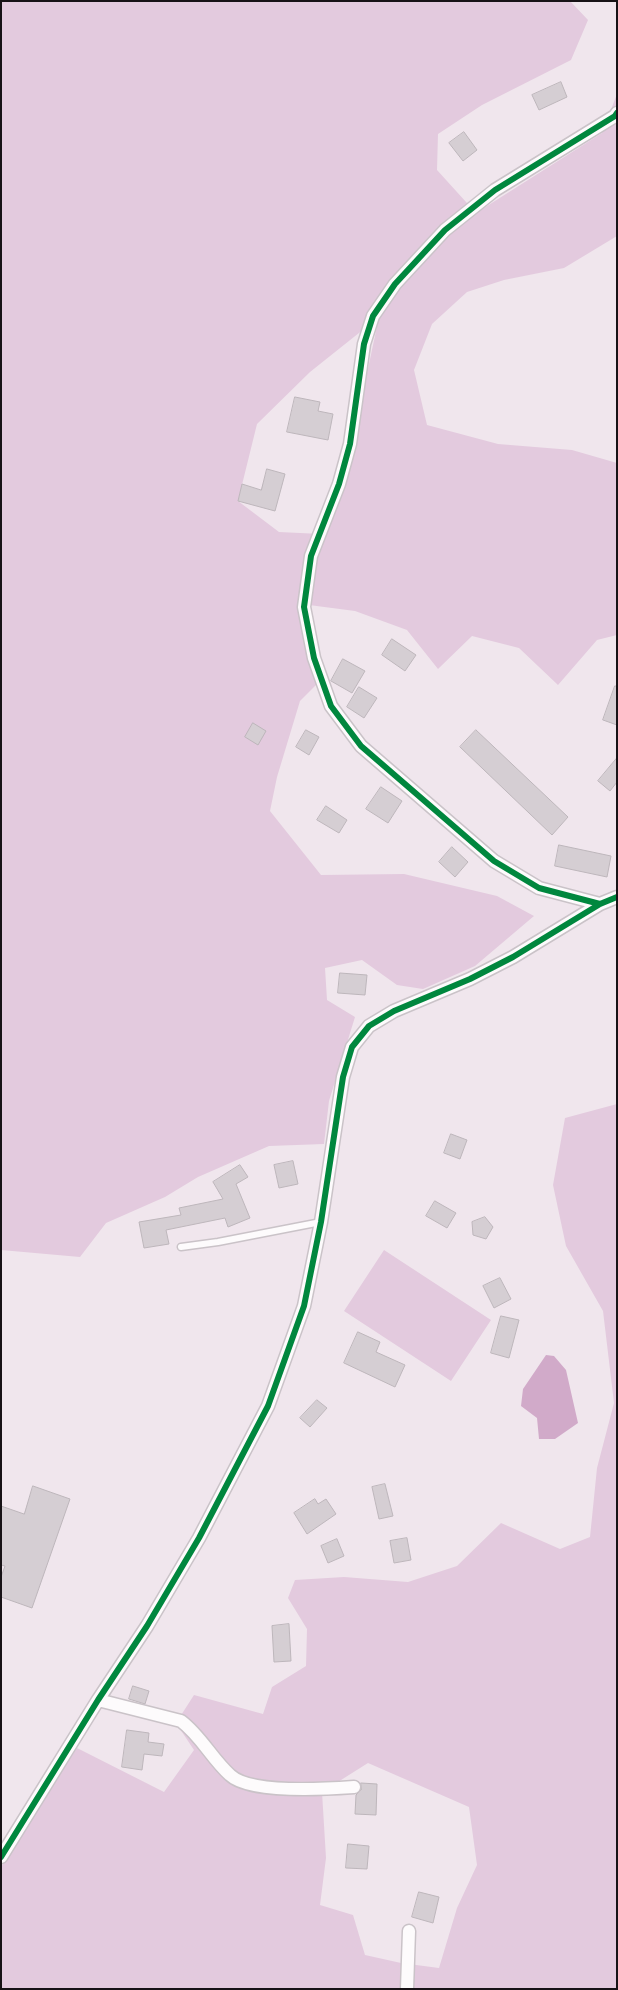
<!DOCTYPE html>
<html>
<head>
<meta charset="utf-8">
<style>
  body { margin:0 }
  #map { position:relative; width:618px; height:1990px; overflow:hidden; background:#f0e6ed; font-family:Quicksand,sans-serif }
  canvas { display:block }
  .frame { position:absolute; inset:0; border:2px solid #171216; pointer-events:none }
</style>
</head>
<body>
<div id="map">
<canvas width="618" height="1990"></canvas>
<div class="frame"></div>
</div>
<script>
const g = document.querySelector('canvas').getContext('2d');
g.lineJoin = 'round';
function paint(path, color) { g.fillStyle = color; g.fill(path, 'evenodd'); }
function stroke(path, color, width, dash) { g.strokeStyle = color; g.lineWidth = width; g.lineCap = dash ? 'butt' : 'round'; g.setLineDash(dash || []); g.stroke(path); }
const green = new Path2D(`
  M 1,1 L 570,1 L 588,20 L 571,60 L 482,105 L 438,134 L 437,170 L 476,213 L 602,133 L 617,94 L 617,236 L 564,268 L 504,280 L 467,292 L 432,324 L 414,370 L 427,425 L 498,444 L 572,450 L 617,463 L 617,635 L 597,640 L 558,685 L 519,648 L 472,636 L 438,669 L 407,630 L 355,611 L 309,605 L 314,634 L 326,675 L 300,701 L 277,777 L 270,811 L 321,875 L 404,874 L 497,896 L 534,916 L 475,966 L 423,989 L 397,985 L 362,960 L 325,968 L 327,1000 L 355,1017 L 329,1101 L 324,1144 L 269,1146 L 198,1177 L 165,1197 L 106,1223 L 80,1257 L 1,1250 ZM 379,317 L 363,392 L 350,469 L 321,534 L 279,532 L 238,501 L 257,424 L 310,372 Z
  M 617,1104 L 617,1989 L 1,1989 L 1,1867 L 77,1748 L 164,1792 L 194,1750 L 176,1723 L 194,1695 L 263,1714 L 272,1687 L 306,1666 L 307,1629 L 288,1598 L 295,1580 L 344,1577 L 408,1582 L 457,1566 L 501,1523 L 560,1549 L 590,1537 L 597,1468 L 614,1403 L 603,1311 L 566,1246 L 553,1185 L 565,1118 ZM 368,1763 L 469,1807 L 477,1865 L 457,1908 L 439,1968 L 401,1963 L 365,1955 L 353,1915 L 320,1905 L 326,1858 L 322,1792 Z
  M 384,1250 L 491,1320 L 451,1381 L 344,1311 Z`);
const water = new Path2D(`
  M 546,1355 L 554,1356 L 566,1370 L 578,1423 L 555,1439 L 539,1439 L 537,1418 L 521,1406 L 523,1389 Z`);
const building = new Path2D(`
  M 561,82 L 567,97 L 539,110 L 532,95 Z
  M 464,132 L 477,150 L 463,161 L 449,143 Z
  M 295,397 L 320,402 L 318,411 L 333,414 L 328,440 L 287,432 Z
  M 267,469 L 285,474 L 275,511 L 238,501 L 242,484 L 261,490 Z
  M 392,639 L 416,655 L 405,671 L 382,655 Z
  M 343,659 L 365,671 L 352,693 L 331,681 Z
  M 615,686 L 617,686 L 617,725 L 603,720 Z
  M 359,687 L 377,698 L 364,718 L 347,707 Z
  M 253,723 L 266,731 L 258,745 L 245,737 Z
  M 306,730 L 319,737 L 309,755 L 296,747 Z
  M 476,730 L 568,817 L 552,835 L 460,747 Z
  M 617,758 L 617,782 L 610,791 L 598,781 Z
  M 381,787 L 402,801 L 388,823 L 366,809 Z
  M 326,806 L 347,820 L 339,833 L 317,820 Z
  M 559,845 L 611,856 L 607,877 L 555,866 Z
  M 452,847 L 468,862 L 455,877 L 439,862 Z
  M 340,973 L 367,975 L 365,995 L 338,993 Z
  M 451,1134 L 467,1140 L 460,1159 L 444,1153 Z
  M 293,1161 L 298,1184 L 279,1188 L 274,1165 Z
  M 240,1165 L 248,1177 L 236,1184 L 250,1218 L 228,1227 L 225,1218 L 166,1230 L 169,1244 L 144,1248 L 139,1222 L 181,1215 L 179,1208 L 223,1199 L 213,1182 Z
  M 435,1201 L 456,1213 L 447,1228 L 426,1216 Z
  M 485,1217 L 493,1227 L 486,1239 L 473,1235 L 472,1222 Z
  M 500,1278 L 511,1299 L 494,1308 L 483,1286 Z
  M 501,1316 L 519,1320 L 509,1358 L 491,1353 Z
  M 358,1332 L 380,1342 L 376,1352 L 405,1365 L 395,1387 L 344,1363 Z
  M 317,1400 L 327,1408 L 310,1427 L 300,1418 Z
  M 385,1484 L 393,1516 L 379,1519 L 372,1487 Z
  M 33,1486 L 70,1499 L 32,1608 L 1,1597 L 1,1577 L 5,1566 L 1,1565 L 1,1506 L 24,1514 Z
  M 315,1499 L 318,1504 L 326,1499 L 336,1514 L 307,1534 L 294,1513 Z
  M 407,1538 L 411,1560 L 394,1563 L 390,1541 Z
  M 337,1539 L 344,1556 L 328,1563 L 321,1546 Z
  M 289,1624 L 291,1661 L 274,1662 L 272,1626 Z
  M 133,1686 L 149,1691 L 145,1704 L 129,1699 Z
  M 127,1730 L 149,1733 L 148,1742 L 164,1744 L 162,1756 L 144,1754 L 142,1770 L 122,1767 Z
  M 361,1783 L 377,1784 L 376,1815 L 355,1814 L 356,1795 L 361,1790 Z
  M 348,1844 L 369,1846 L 367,1869 L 346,1868 Z
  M 419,1892 L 439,1897 L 433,1923 L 412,1917 Z`);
const service = new Path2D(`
  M 181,1247 L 218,1242 L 321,1222`);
const minor = new Path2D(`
  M 600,904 L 539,888 L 494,861 L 361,746 L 331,706 L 314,658 L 304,607 L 311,556 L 339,484 L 350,444 L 364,344 L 373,316 L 395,284 L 445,230 L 495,190 L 615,116 L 617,113
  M 98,1700 L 181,1721 C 201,1736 212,1759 230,1775 C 250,1794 326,1789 354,1787
  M 1,1857 L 98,1700 L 147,1626 L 199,1538 L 268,1406 L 304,1306 L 321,1222 L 343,1077 L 352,1047 L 369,1026 L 394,1011 L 470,979 L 513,957 L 600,904 L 617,897
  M 407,1989 L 409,1931`);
const cycleway = new Path2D(`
  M 600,904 L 539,888 L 494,861 L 361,746 L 331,706 L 314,658 L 304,607 L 311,556 L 339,484 L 350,444 L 364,344 L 373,316 L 395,284 L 445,230 L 495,190 L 615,116 L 617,113
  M 1,1857 L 98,1700 L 147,1626 L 199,1538 L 268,1406 L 304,1306 L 321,1222 L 343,1077 L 352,1047 L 369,1026 L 394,1011 L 470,979 L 513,957 L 600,904 L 617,897`);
paint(green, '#e3cade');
paint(water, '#d1aac9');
paint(building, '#d5ced3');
stroke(building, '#bdb6bb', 1);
stroke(service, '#cac3c8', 9);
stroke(minor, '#cac3c8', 15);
stroke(service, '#fdfbfc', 6);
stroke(minor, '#fdfbfc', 12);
stroke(cycleway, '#00873e', 6);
</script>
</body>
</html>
